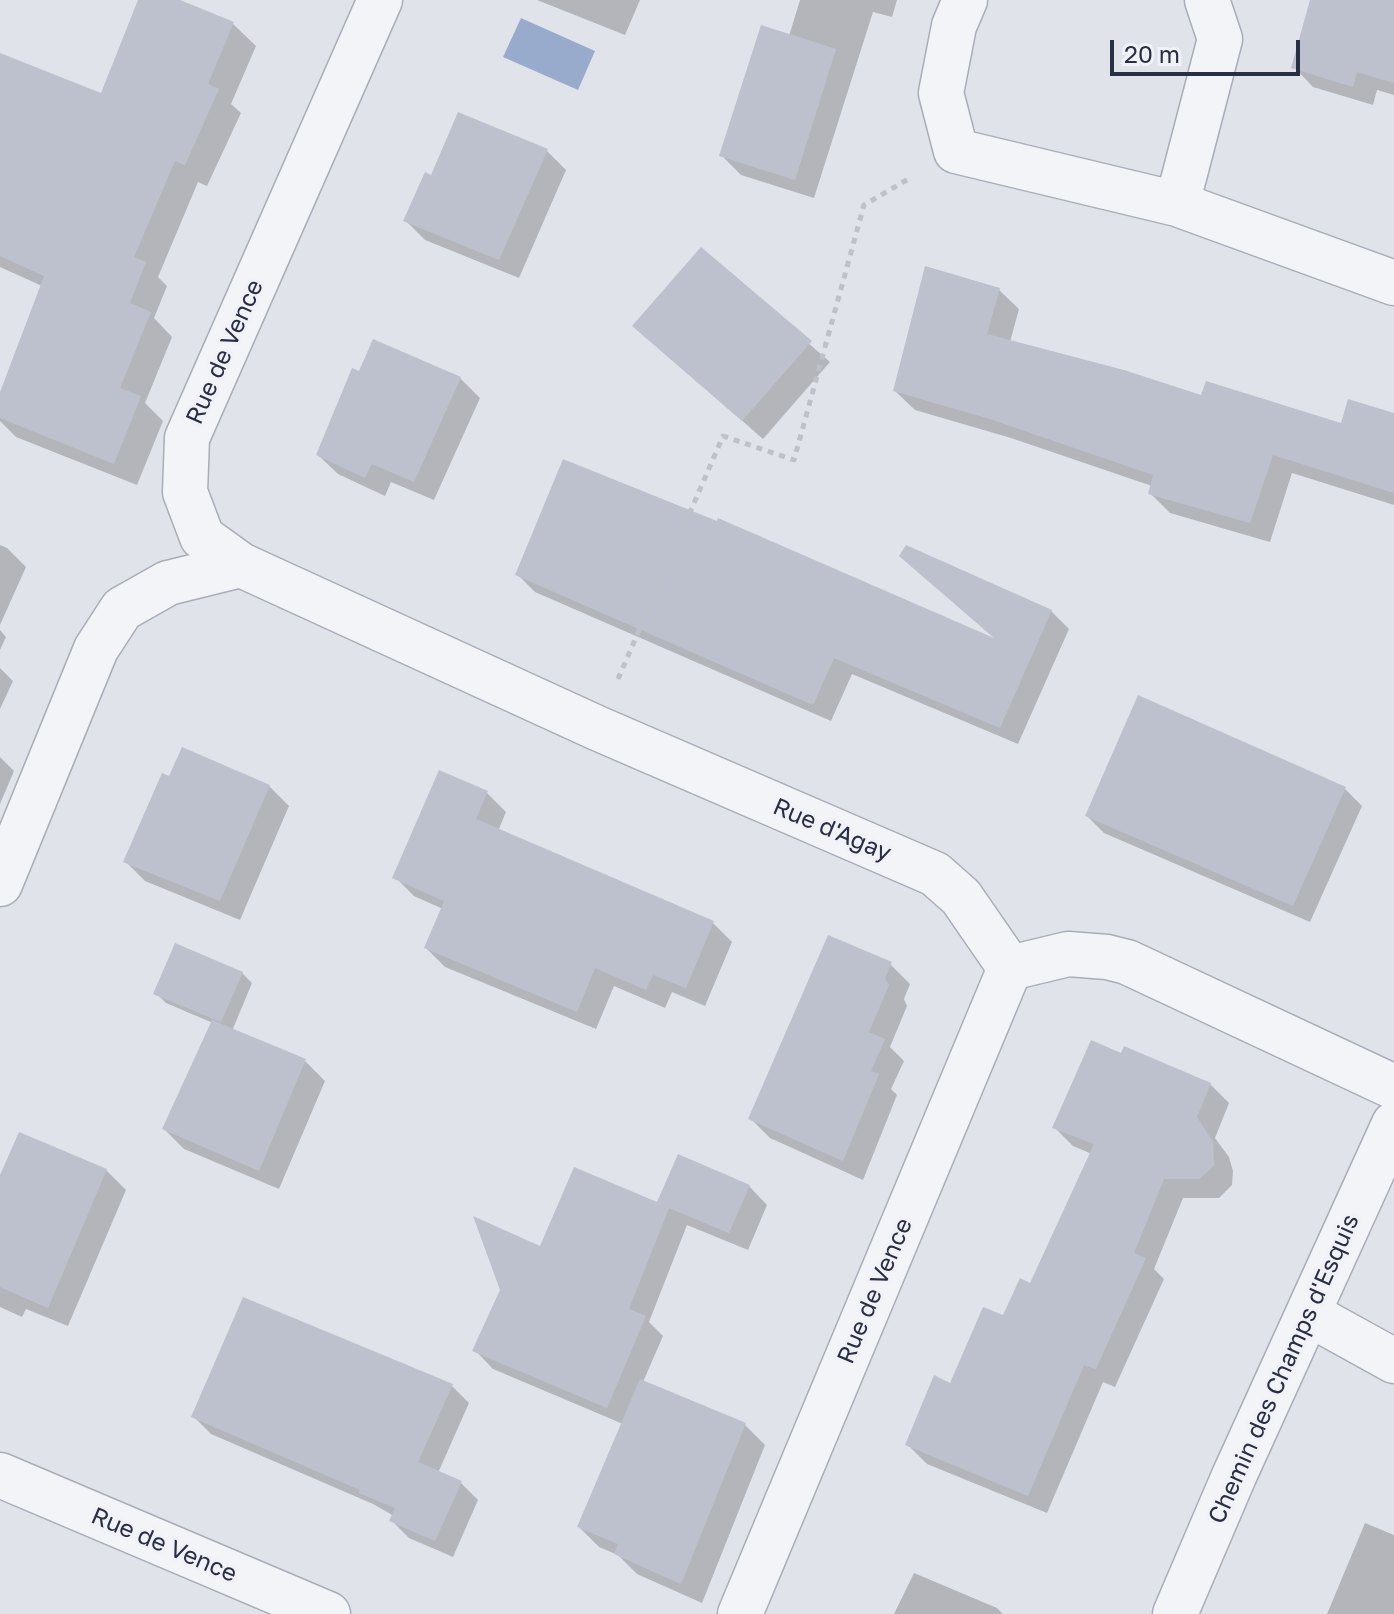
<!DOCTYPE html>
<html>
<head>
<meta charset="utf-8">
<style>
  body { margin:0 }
  #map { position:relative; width:1394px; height:1614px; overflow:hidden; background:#e0e3ea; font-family:"Golos Text",sans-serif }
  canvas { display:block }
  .scale { position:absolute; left:1110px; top:40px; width:190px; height:36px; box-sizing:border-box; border:4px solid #282e43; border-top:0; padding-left:10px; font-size:24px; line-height:28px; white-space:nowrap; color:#282e43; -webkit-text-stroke:6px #f0f2f7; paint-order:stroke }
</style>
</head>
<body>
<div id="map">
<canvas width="1394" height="1614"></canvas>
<div class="scale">20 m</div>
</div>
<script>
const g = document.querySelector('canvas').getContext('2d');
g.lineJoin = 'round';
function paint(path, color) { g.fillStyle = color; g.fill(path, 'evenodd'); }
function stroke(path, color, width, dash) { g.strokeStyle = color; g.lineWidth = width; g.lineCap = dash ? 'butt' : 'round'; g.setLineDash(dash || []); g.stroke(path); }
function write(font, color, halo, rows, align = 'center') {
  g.font = font + ' "Golos Text",sans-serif'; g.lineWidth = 7; g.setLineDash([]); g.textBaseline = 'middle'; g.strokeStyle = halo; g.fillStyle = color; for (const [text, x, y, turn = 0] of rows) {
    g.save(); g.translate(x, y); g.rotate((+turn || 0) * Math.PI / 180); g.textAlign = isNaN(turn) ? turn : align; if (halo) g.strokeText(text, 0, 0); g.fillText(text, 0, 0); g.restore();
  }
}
const water = new Path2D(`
  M 521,18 L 595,51 L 578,90 L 503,57 Z`);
const shadow = new Path2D(`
  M 140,0 L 175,0 L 233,24 L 256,46 L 231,104 L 241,113 L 207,186 L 198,182 L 158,277 L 167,286 L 154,318 L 172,337 L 145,403 L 163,421 L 137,485 L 16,437 L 0,421 L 0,396 L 42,286 L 0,267 L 0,56 L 102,95 Z
  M 537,0 L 640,0 L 625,35 Z
  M 800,0 L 897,0 L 892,17 L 873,12 L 814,198 L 741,175 L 722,156 L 789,36 Z
  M 1312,0 L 1376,0 L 1394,5 L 1394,95 L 1377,90 L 1373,105 L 1313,87 L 1294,67 Z
  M 547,151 L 566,170 L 519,278 L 425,240 L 405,220 L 432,178 Z
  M 701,250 L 830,362 L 763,439 L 634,326 Z
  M 999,290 L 1019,309 L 1010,342 L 1202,397 L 1342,426 L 1394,415 L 1394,505 L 1292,473 L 1270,542 L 1170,513 L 1150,493 L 1152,486 L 1011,438 L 915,410 L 895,391 Z
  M 460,378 L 480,398 L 434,500 L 391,482 L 385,496 L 338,474 L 318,455 Z
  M 0,545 L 7,548 L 26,567 L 0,625 Z
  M 517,574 L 997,640 L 1051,611 L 1069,629 L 1018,744 L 852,674 L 831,721 L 535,592 Z
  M 0,630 L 6,637 L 0,650 Z
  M 0,668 L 13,681 L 0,709 Z
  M 0,757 L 14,771 L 0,804 Z
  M 269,786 L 289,806 L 240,920 L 145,881 L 125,861 Z
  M 1345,789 L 1362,806 L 1310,922 L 1104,833 L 1087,816 Z
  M 487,793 L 506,812 L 498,831 L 713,923 L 732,942 L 705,1006 L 672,992 L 665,1008 L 614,986 L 596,1029 L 445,967 L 426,948 L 443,909 L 414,896 L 395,877 Z
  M 890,964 L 910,984 L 904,999 L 907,1006 L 890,1047 L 904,1061 L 891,1089 L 897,1095 L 863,1180 L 770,1138 L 750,1118 Z
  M 242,973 L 252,983 L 232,1031 L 305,1061 L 325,1081 L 279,1189 L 184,1149 L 164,1129 L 213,1023 L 166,1003 L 156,993 Z
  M 1122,1055 L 1210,1084 L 1229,1103 L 1215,1138 L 1229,1157 L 1233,1171 L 1232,1185 L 1219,1198 L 1183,1198 L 1154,1269 L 1164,1279 L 1115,1387 L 1103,1382 L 1047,1513 L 927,1464 L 908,1445 L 951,1386 L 1031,1285 L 1092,1154 L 1073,1146 L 1054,1127 Z
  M 106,1170 L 126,1190 L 68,1326 L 26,1309 L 22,1317 L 0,1307 L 0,1180 Z
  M 749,1186 L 767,1205 L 748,1250 L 687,1225 L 649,1322 L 663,1336 L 643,1382 L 745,1425 L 765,1445 L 702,1603 L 637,1574 L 618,1555 L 599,1547 L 579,1527 L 623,1424 L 493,1369 L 475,1350 L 541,1248 L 658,1205 Z
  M 452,1386 L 469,1403 L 438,1473 L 461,1483 L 478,1500 L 453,1557 L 409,1538 L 392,1521 L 394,1516 L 373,1504 L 211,1434 L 193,1416 Z
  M 1365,1523 L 1394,1535 L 1394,1614 L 1327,1614 Z
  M 914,1573 L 997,1608 L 1003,1614 L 894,1614 Z`);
const building = new Path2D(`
  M 138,0 L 180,0 L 234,22 L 208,84 L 219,89 L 185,165 L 175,161 L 134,257 L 146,262 L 130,303 L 151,312 L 120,388 L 141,396 L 114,464 L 0,418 L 0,392 L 44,276 L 0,256 L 0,53 L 101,93 Z
  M 1310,0 L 1394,0 L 1394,83 L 1357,72 L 1353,87 L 1291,68 Z
  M 761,25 L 836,49 L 795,180 L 719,156 Z
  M 458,112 L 548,149 L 499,260 L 403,221 L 425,172 L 431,175 Z
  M 701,247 L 812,341 L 742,421 L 632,326 Z
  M 925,266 L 1000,288 L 987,334 L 1124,370 L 1201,395 L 1206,381 L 1341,423 L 1348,399 L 1394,413 L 1394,493 L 1273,455 L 1250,523 L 1148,494 L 1153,475 L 990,419 L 893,391 Z
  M 373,339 L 461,377 L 414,482 L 372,464 L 365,478 L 316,455 L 352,368 L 359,371 Z
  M 563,459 L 717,521 L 718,518 L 994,638 L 899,556 L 906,545 L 1052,610 L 1000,728 L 834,658 L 813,705 L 515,575 Z
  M 1138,695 L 1346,787 L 1293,906 L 1085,816 Z
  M 182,747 L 270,785 L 220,901 L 123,862 L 162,773 L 169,776 Z
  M 439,770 L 488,791 L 476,819 L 714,921 L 686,988 L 653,975 L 646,990 L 595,968 L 577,1012 L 424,948 L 444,901 L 392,878 Z
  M 828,935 L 892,962 L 885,978 L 889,985 L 869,1032 L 885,1039 L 871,1071 L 879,1074 L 843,1161 L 748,1119 Z
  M 175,943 L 243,972 L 221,1022 L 153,994 Z
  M 212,1020 L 306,1059 L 259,1171 L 162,1129 Z
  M 1091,1040 L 1121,1053 L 1124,1046 L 1211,1083 L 1197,1117 L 1213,1142 L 1214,1166 L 1199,1179 L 1164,1179 L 1134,1253 L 1146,1258 L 1096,1369 L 1084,1365 L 1028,1496 L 905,1445 L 934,1375 L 950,1383 L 983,1307 L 1003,1315 L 1020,1278 L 1030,1283 L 1094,1144 L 1052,1128 Z
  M 19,1132 L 107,1169 L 48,1308 L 0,1287 L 0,1175 Z
  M 678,1154 L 750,1185 L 729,1233 L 669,1208 L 629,1309 L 646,1316 L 607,1408 L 472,1351 L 500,1290 L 473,1216 L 540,1246 L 574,1167 L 657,1202 Z
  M 243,1297 L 453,1384 L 418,1462 L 462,1481 L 435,1541 L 389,1521 L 395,1508 L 359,1493 L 360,1490 L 191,1417 Z
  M 640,1379 L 746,1423 L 681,1584 L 614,1554 L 618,1544 L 577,1527 Z`);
const path = new Path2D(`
  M 618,679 L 723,436 L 794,460 L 864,205 L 910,178`);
const minor = new Path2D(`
  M 380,0 L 187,438 L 185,492 L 202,537 L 241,565 L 597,728 L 935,874 L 961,897 L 1010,968
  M 965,0 L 954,26 L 941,93 L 956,151 L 1177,204 L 1394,283
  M 1177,204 L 1220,39 L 1207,0
  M 0,884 L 96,649 L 122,609 L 168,583 L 241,565
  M 1010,968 L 1068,954 L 1107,957 L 1127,962 L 1394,1087
  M 1309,1314 L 1394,1361
  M 0,1475 L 328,1614
  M 740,1614 L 1010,968`);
const tertiary = new Path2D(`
  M 1175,1614 L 1234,1476 L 1394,1124`);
const streetNames = [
  ["Rue de Vence",225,352,-66],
  ["Rue d'Agay",832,830,23],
  ["Rue de Vence",875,1291,-67],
  ["Chemin des Champs d'Esquis",1284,1369,-66],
  ["Rue de Vence",164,1545,23]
];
paint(water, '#99abcd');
paint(shadow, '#0003');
paint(building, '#bdc1cd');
stroke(minor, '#a9adb8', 47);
stroke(tertiary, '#a9adb8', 47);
stroke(path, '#bec1c9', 5, [6, 6]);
stroke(minor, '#f3f4f8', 44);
stroke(tertiary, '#f3f4f8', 44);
write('24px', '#282e43', '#f0f2f7', streetNames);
</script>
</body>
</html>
